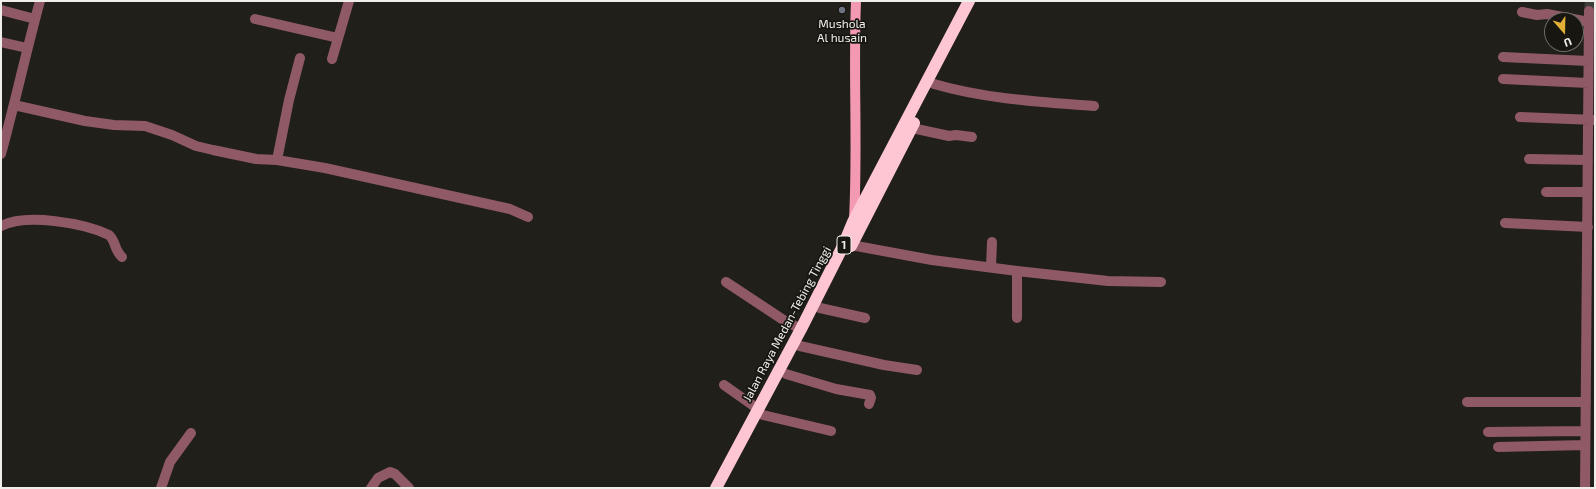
<!DOCTYPE html>
<html>
<head>
<meta charset="utf-8">
<style>
  body { margin:0 }
  #map { position:relative; width:1596px; height:489px; overflow:hidden; background:#201f1a; font-family:"Exo 2",sans-serif }
  canvas { display:block }
  .frame { position:absolute; inset:0; border:2px solid #efeeeb; pointer-events:none }
  .north { position:absolute; left:1544px; top:12px; width:40px; height:40px; box-sizing:border-box; background:#171611; border:1px solid #6d6c68; border-radius:50%; rotate:160deg; font-size:11px; font-weight:700; line-height:16px; text-align:center; color:#efeeeb }
  .north::after { content:''; display:block; margin:auto; width:14px; height:18px; background:#e2ae34; clip-path:polygon(50% 0,100% 100%,50% 72%,0 100%) }
</style>
</head>
<body>
<div id="map">
<canvas width="1596" height="489"></canvas>
<div class="frame"></div>
<div class="north">U</div>
</div>
<script>
const g = document.querySelector('canvas').getContext('2d');
g.lineJoin = 'round';
function stroke(path, color, width, dash) { g.strokeStyle = color; g.lineWidth = width; g.lineCap = dash ? 'butt' : 'round'; g.setLineDash(dash || []); g.stroke(path); }
function write(font, color, halo, rows, align = 'center') {
  g.font = font + ' "Exo 2",sans-serif'; g.lineWidth = 3.5; g.setLineDash([]); g.textBaseline = 'middle'; g.strokeStyle = halo; g.fillStyle = color; for (const [text, x, y, turn = 0] of rows) {
    g.save(); g.translate(x, y); g.rotate((+turn || 0) * Math.PI / 180); g.textAlign = isNaN(turn) ? turn : align; if (halo) g.strokeText(text, 0, 0); g.fillText(text, 0, 0); g.restore();
  }
}
const minorTunnel = new Path2D(`
  M 1589,11 L 1590,1`);
const minor = new Path2D(`
  M 1,10 L 35,19
  M 1522,12 L 1537,15 L 1547,14 L 1589,22
  M 255,19 L 338,38
  M 1,42 L 27,48
  M 1503,57 L 1588,61
  M 332,59 L 349,1
  M 1503,79 L 1588,83
  M 934,84 C 985,99 1041,102 1094,106
  M 14,105 L 85,121 L 114,125 L 145,126 L 172,135 L 196,146 L 213,150 L 256,159 L 277,160 L 325,168 L 510,209 L 528,217
  M 1520,117 L 1595,120
  M 912,128 L 949,136 L 956,135 L 972,137
  M 1,154 C 15,103 26,52 40,1
  M 1529,159 L 1588,160
  M 277,160 L 289,100 L 300,58
  M 1546,192 L 1587,192
  M 1505,223 L 1588,227
  M 1,226 C 26,213 84,223 109,235 C 116,241 114,250 122,257
  M 851,245 L 932,260 L 1017,271 L 1108,281 L 1161,282
  M 991,267 L 992,242
  M 1017,271 L 1017,318
  M 726,282 L 785,321 L 801,329
  M 820,308 L 865,318
  M 800,346 L 884,365 L 917,370
  M 786,374 L 836,389 L 870,395 L 871,398 L 869,404
  M 724,385 L 758,409
  M 1467,402 L 1586,402
  M 763,415 L 831,431
  M 1488,432 L 1585,431
  M 1498,447 L 1585,445
  M 161,488 L 170,462 L 191,433
  M 371,488 L 378,478 L 390,472 L 395,474 L 409,488
  M 1585,488 L 1589,11`);
const major = new Path2D(`
  M 854,219 C 858,146 853,74 856,1`);
const highway = new Path2D(`
  M 851,246 L 914,123
  M 716,488 L 801,329 L 843,246 L 853,222 L 969,1`);
const markers = [
  [842,10,4,"#6b7280"]
];
const shields = [
  [844,245,14]
];
const shieldNames = [
  ["1",844,245]
];
const poiNames = [
  ["Mushola",842,24],
  ["Al husain",842,38]
];
const streetNames = [
  ["Jalan Raya Medan-Tebing Tinggi",787,324,-62]
];
stroke(minorTunnel, '#3f3e39', 10, [10, 5]);
stroke(minor, '#8f5966', 10);
stroke(major, '#f49ab0', 10);
stroke(highway, '#fec6d2', 12);
for (const [x, y, r, color] of markers) { const dot = new Path2D(); dot.arc(x, y, r, 0, 2 * Math.PI); g.fillStyle = color; g.fill(dot); stroke(dot, '#171611', 1.5); }
for (const [x, y, w] of shields) { const box = new Path2D(); box.roundRect(x - w / 2, y - 9, w, 18, 3); g.fillStyle = '#171611'; g.fill(box); stroke(box, '#efeeeb', 1); }
write('bold 11px', '#efeeeb', null, shieldNames);
write('12px', '#efeeeb', '#171611', poiNames);
write('12px', '#efeeeb', '#171611', streetNames);
</script>
</body>
</html>
